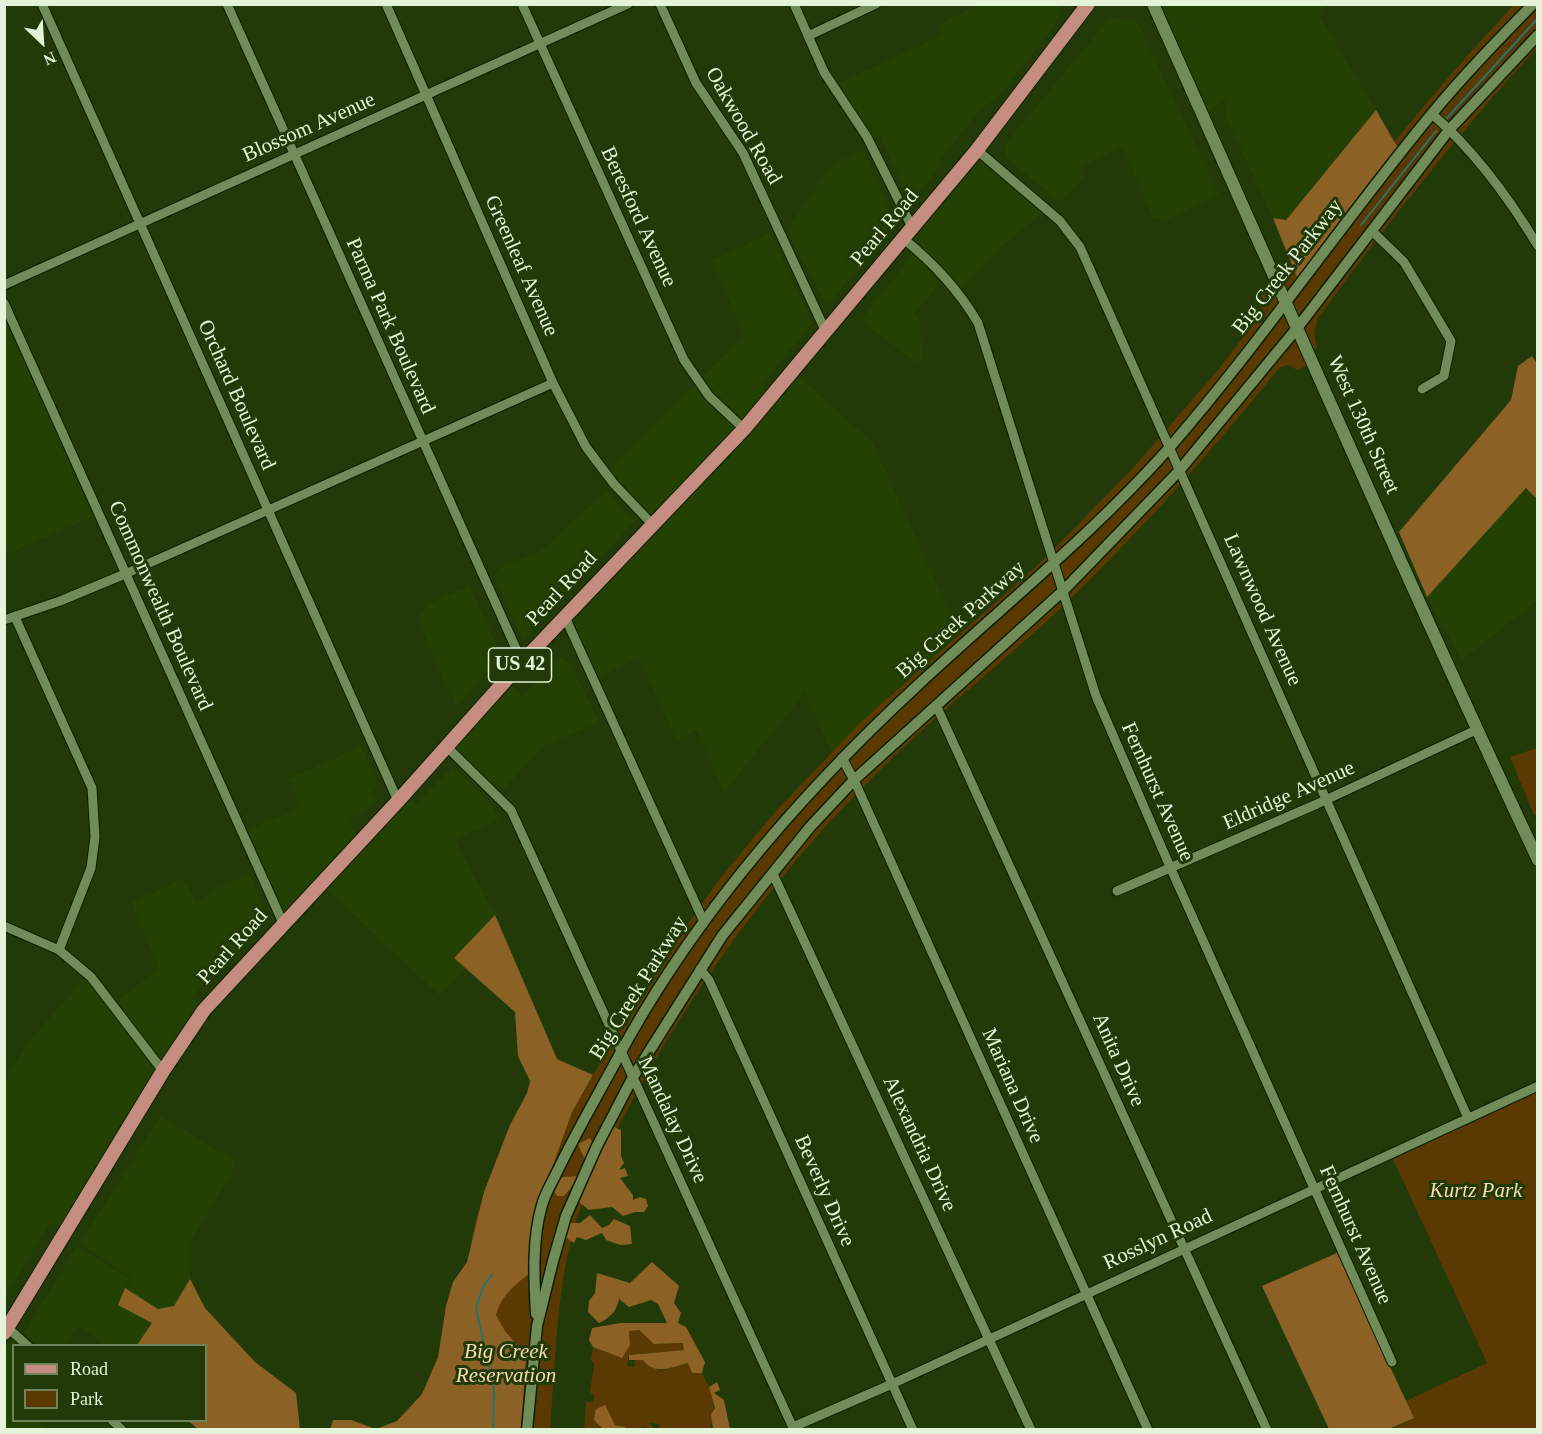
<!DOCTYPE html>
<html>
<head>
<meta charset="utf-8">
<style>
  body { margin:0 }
  #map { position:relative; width:1542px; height:1434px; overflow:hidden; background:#213a07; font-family:Georgia,serif }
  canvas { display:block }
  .frame { position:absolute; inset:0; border:6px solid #e4f4d9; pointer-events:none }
  .legend { position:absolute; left:12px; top:1344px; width:195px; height:78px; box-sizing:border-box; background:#213a07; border:2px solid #6f845b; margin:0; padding:8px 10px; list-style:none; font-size:18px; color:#e4f4d9 }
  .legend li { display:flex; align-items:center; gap:12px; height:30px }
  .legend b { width:30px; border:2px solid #6f845b }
  .north { position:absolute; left:12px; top:12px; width:60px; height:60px; -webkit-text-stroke:4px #213a07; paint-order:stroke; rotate:155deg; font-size:16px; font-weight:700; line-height:24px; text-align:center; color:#e4f4d9 }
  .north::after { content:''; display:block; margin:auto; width:21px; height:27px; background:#e4f4d9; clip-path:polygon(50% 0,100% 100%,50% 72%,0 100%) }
</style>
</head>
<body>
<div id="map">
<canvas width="1542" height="1434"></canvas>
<div class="frame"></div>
<ul class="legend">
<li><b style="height:8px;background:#c58c80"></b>Road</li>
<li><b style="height:16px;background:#5a3903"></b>Park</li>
</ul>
<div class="north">N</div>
</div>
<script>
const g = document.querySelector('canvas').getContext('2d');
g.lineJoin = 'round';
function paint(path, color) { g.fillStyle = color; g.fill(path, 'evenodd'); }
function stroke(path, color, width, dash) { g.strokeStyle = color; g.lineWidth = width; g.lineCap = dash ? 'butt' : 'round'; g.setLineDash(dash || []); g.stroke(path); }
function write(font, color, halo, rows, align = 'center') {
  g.font = font + ' Georgia,serif'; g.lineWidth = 6; g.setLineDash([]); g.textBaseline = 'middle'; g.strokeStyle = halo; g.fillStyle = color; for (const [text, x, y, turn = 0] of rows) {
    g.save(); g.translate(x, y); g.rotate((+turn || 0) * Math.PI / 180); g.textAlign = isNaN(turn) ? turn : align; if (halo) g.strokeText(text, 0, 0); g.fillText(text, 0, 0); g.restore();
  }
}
const built = new Path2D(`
  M 979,5 L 1062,5 L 1057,12 L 1059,17 L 1049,33 L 1001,94 L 978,112 L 940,160 L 942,165 L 915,196 L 904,190 L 882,139 L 882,134 L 873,138 L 837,84 L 942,35 L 939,27 L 940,23 Z
  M 1159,5 L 1325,5 L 1320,17 L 1376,110 L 1285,220 L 1273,218 L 1227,120 L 1226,98 L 1208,112 Z
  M 1110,17 L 1137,21 L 1219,195 L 1164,221 L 1153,217 L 1122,147 L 1081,167 L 1084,178 L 1060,202 L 1006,157 L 1004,146 Z
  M 863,150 L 895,221 L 831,301 L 824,300 L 792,241 L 789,227 L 832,164 Z
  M 978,157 L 1044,211 L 999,249 L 961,289 L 930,255 L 910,239 Z
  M 771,233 L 812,324 L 765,380 L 762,380 L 768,393 L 653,518 L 623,489 L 608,470 L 744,336 L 712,260 Z
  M 914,253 L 940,283 L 914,314 L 919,320 L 924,355 L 920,361 L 913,361 L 861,320 Z
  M 4,317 L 94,516 L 5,555 L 4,555 Z
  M 797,375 L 873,443 L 960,635 L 890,695 L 832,752 L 805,693 L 724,792 L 697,730 L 676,740 L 639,658 L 597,678 L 571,618 Z
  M 1526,488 L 1537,499 L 1537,601 L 1462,660 L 1427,597 Z
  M 606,491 L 634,522 L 526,637 L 522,638 L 494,575 L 498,569 L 542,550 Z
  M 469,586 L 502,656 L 456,707 L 420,624 L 419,615 L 429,604 Z
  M 559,657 L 570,663 L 599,722 L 543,747 L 499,794 L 453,749 L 513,686 L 522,697 Z
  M 361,746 L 378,785 L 371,794 L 376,799 L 364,812 L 349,820 L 361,845 L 407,796 L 416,804 L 453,767 L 492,805 L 499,819 L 455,840 L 495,915 L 454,958 L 466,968 L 439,995 L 317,880 L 283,916 L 246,831 L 301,807 L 288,779 Z
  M 249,874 L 267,916 L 191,998 L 204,1006 L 63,1231 L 50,1223 L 5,1297 L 5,1081 L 27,1043 L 85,978 L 111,1007 L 159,968 L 131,903 L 182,879 L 197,902 L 210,891 Z
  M 161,1116 L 236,1162 L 235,1168 L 191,1240 L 190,1279 L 174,1306 L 158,1309 L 129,1291 L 130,1277 L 80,1243 Z
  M 77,1246 L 129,1278 L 118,1305 L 153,1323 L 137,1345 L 104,1345 L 80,1326 L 63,1345 L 38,1345 L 24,1333 Z
  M 13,1336 L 24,1345 L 14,1346 L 14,1420 L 37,1421 L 47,1429 L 5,1429 L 4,1350 Z`);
const green = new Path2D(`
  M 1514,5 L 1537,5 L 1537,48 C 1458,133 1387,224 1318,318 L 1314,333 L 1317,348 L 1308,353 L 1312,363 L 1297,370 L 1289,365 L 1280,367 C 1211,452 1139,533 1060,609 C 1004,662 942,709 886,764 C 787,860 704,971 637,1092 C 615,1133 592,1174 577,1218 C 556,1286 556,1359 550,1429 L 440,1430 L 474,1227 L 484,1192 L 510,1125 L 572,1112 L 625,1018 L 669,950 L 721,877 L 775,812 L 861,722 L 1042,561 L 1133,468 L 1218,370 L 1259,316 L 1263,304 L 1261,291 L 1276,283 L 1270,268 L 1280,264 L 1288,270 L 1297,267 C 1365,176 1436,87 1514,5 Z
  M 1537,748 L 1537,814 L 1534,815 L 1510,757 Z
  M 1537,1092 L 1537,1429 L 1389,1430 L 1414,1418 L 1406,1401 L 1487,1363 L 1393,1159 Z
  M 639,1330 L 654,1344 L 683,1343 L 685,1350 L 629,1355 L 627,1366 L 634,1367 L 635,1360 L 643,1360 L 660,1371 L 689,1363 L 692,1372 L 702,1373 C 713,1393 716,1405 711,1427 L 713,1429 L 658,1429 L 660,1424 L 650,1423 L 654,1429 L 643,1427 L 643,1429 L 625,1430 L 625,1427 L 615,1425 L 605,1406 L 594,1420 L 603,1429 L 584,1430 L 586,1402 L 593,1402 L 594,1396 L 590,1392 L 594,1364 L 591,1360 L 593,1347 L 622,1358 L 629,1331 Z`);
const forest = new Path2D(`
  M 1376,110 L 1398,148 L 1297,277 L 1273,218 L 1286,220 Z
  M 1532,356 L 1538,365 L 1537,499 L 1526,488 L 1427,597 L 1399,532 L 1511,400 L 1518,366 Z
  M 495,915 L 557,1059 L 593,1075 L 572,1112 L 538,1207 L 529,1274 C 513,1286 502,1295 496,1315 L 505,1331 L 526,1356 L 521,1429 L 330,1430 L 333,1420 L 351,1420 L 376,1429 L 397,1421 L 422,1394 L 438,1357 L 446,1306 L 453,1282 L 467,1262 L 484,1192 L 510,1125 L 527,1093 L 530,1081 L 518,1056 L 515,1012 L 454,958 Z
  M 612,1126 L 621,1130 L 621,1156 L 624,1163 L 619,1170 L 625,1168 L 628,1176 L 620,1178 L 633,1195 L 633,1200 L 640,1197 L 646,1199 L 648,1206 L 644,1212 L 635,1212 L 623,1216 L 612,1207 L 589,1210 L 580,1203 L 573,1185 L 564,1196 L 557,1196 L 549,1184 L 551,1178 L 578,1176 L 588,1180 L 591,1174 L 584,1166 L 585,1160 L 578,1144 L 590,1138 L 593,1143 L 599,1145 L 606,1141 L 607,1132 Z
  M 590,1215 L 602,1228 L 609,1225 L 614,1219 L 630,1226 L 632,1244 L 620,1245 L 606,1240 L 602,1233 L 586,1240 L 577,1237 L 574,1243 L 562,1235 L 567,1223 L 580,1223 Z
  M 1337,1253 L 1414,1418 L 1389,1429 L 1329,1429 L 1262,1286 Z
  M 652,1262 L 679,1286 L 674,1303 L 681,1313 L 678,1323 L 686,1327 L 705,1362 L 702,1373 L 692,1373 L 688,1363 C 672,1367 655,1376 643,1360 L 629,1360 L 629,1355 L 684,1350 L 683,1343 L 654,1344 L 639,1330 L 629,1331 L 630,1345 L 622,1358 L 593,1347 L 589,1340 L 592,1328 L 620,1323 L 667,1323 L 658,1304 L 651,1300 L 629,1307 L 619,1299 C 617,1311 610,1318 599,1323 L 588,1312 L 589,1301 L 595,1293 L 597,1273 L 630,1283 Z
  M 190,1279 L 205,1308 L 255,1362 L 296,1393 L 300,1429 L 198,1429 L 188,1421 L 206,1420 L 206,1346 L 137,1345 L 152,1323 L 118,1305 L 125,1288 L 158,1309 L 174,1306 Z
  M 717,1382 L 720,1390 L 714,1393 L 724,1400 L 730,1429 L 713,1429 L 711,1414 L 715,1408 L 709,1387 Z
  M 605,1405 L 615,1425 L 625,1427 L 625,1429 L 603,1429 L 594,1420 L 596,1409 Z`);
const stream = new Path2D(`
  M 1447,118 L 1538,18
  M 1361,225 L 1436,131
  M 492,1274 L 483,1287 L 476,1308 L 494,1390 L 493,1430`);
const minor = new Path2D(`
  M 42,4 L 398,801
  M 227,4 L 522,662
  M 386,4 L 553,383 L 586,447 L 614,484 L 652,524
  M 522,4 L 684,360 L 709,396 L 744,429
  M 660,4 L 696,83 L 743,153 L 825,330
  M 794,4 L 824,72 L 867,137 L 912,227
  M 808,36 L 876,4
  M 1432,114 C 1475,151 1509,198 1538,246
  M 977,150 L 1060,221 L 1080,247 L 1468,1118
  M 1372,231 L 1404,262 L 1451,341 L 1444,376 L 1422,389
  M 904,239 C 934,264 958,289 978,323 L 1096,696 L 1171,869 L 1392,1362
  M 4,285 L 628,4
  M 4,303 L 283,923
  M 15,617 L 92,788 L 95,837 L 91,868 L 59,950
  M 565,617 L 704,922
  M 4,620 L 60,601 L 125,574 L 553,383
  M 936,705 L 1267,1430
  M 446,746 L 511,810 L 794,1430
  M 842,758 L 854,780 L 1148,1430
  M 773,874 L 1031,1430
  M 1117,891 L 1317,804 L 1476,730
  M 4,926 L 59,950 L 91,977 L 163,1071
  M 700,969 L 709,980 L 913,1430
  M 8,1328 L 28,1346
  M 112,1420 L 122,1430
  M 793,1427 L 892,1384 L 1538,1086`);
const tertiary = new Path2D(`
  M 536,1314 C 534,1279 532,1239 542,1205 C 545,1194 551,1184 556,1174 C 574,1136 595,1100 615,1063 C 691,919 800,794 919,684 C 1004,605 1093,534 1170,447 C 1262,341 1341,224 1430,116 C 1462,77 1497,41 1533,4
  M 527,1430 L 537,1326 L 553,1261 L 566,1216 L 597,1146 L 633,1077 L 722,936 L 810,827 L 854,780 L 1064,590 L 1179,471 L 1298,327 L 1449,130 L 1538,35`);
const secondary = new Path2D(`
  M 1153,4 C 1281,290 1405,577 1538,860`);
const primary = new Path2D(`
  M 4,1333 L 163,1071 L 204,1010 L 398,801 L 522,662 L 744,429 L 977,150 L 1088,4`);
const shields = [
  [520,665,63]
];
const shieldNames = [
  ["US 42",520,665]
];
const streetNames = [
  ["Oakwood Road",743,126,60],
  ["Blossom Avenue",309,128,-24],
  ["Beresford Avenue",638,217,65],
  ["Pearl Road",885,228,-50],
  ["Greenleaf Avenue",521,266,66],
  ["Big Creek Parkway",1288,267,-52],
  ["Parma Park Boulevard",390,326,66],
  ["Orchard Boulevard",236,395,66],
  ["West 130th Street",1363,425,66],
  ["Pearl Road",562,589,-47],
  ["Commonwealth Boulevard",160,606,66],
  ["Lawnwood Avenue",1262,610,66],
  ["Big Creek Parkway",961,620,-42],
  ["Fernhurst Avenue",1157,792,66],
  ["Eldridge Avenue",1289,796,-24],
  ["Pearl Road",233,947,-48],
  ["Big Creek Parkway",639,988,-58],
  ["Anita Drive",1118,1060,66],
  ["Mariana Drive",1012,1086,66],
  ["Mandalay Drive",672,1120,65],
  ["Alexandria Drive",919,1144,65],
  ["Beverly Drive",824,1191,66],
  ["Fernhurst Avenue",1355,1235,66],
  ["Rosslyn Road",1158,1240,-25]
];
const parkNames = [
  ["Kurtz Park",1476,1191],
  ["Big Creek",506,1352],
  ["Reservation",506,1376]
];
paint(built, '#244104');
paint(green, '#5a3903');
paint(forest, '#8b6125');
stroke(stream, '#2a7270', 2);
stroke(minor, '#0d2000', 11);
stroke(tertiary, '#0d2000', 13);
stroke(secondary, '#0d2000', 14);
stroke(primary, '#0d2000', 16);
stroke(minor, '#6f8c59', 9);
stroke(tertiary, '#6f8c59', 10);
stroke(secondary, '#6f8c59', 12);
stroke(primary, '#c58c80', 14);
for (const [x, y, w] of shields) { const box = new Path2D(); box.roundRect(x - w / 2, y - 17, w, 34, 4.5); g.fillStyle = '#213a07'; g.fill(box); stroke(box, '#e4f4d9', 1.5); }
write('bold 20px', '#e4f4d9', null, shieldNames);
write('21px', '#e4f4d9', '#213a07', streetNames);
write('italic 21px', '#f7d9b4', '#213a07', parkNames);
</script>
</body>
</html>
